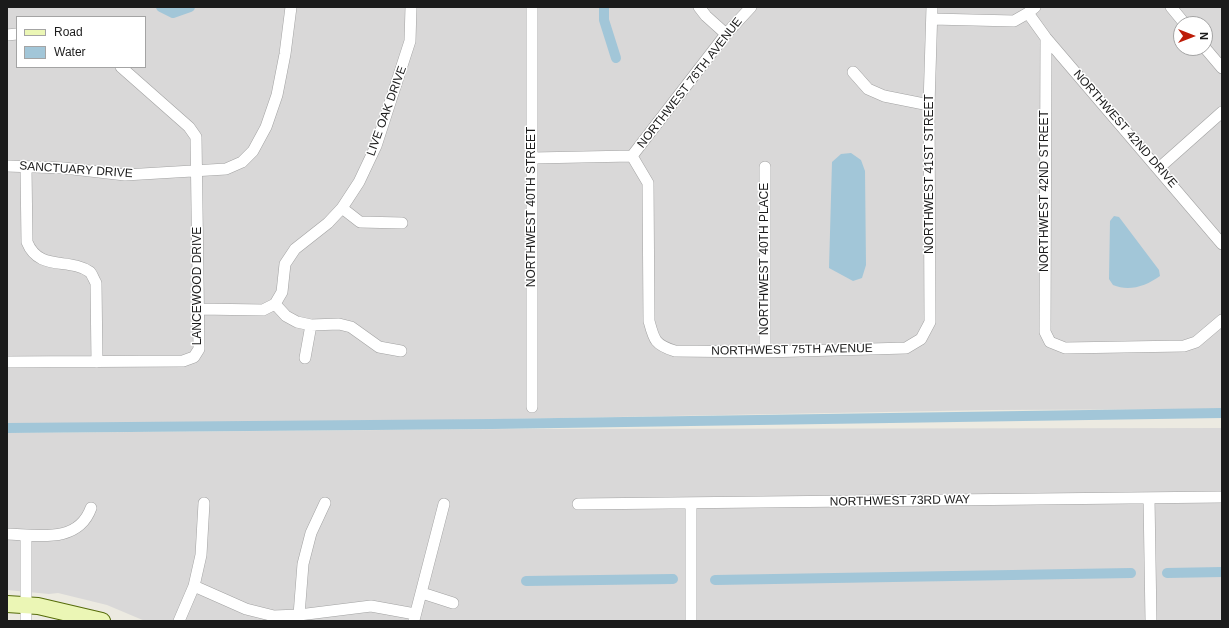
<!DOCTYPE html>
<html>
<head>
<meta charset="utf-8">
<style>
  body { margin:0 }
  #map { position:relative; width:1229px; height:628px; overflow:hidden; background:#eceae1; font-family:Arial,sans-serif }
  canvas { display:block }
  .frame { position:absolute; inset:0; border:8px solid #1b1b1b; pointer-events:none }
  .legend { position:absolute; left:16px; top:16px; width:130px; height:52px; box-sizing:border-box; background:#fff; border:1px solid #a4a4a4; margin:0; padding:5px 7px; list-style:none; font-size:12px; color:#1b1b1b }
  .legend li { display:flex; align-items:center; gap:8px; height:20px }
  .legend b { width:20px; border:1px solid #a4a4a4 }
  .north { position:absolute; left:1173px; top:16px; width:40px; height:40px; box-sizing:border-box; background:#fff; border:1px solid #a4a4a4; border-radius:50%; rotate:90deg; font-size:11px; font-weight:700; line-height:16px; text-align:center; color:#1b1b1b }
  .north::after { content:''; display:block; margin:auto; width:14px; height:18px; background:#bd1d09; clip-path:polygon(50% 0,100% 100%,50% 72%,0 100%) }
</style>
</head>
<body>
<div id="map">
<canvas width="1229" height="628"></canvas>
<div class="frame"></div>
<ul class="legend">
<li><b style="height:5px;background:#ebf6b5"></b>Road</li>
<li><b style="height:11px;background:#a2c6d8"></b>Water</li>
</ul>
<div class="north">N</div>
</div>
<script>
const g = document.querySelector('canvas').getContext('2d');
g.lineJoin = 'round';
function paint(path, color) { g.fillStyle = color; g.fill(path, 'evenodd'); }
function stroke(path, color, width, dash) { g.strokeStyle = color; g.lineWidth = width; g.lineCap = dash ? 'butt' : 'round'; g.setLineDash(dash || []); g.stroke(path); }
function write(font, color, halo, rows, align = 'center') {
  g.font = font + ' Arial,sans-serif'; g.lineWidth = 3; g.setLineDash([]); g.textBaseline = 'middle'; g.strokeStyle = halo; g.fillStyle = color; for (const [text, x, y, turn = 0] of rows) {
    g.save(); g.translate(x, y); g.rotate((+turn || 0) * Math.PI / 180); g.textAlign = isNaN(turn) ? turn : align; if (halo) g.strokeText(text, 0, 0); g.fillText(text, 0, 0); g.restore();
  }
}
const residential = new Path2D(`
  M 7,7 L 1222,7 L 1222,409 L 992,410 L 451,420 L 7,424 ZM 17,17 L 145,17 L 145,67 L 17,67 ZM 1181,24 L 1205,24 L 1205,48 L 1181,48 Z
  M 1222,428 L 1222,621 L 145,621 L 107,605 L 58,593 L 49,594 L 7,590 L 7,433 L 513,429 Z`);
const water = new Path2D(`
  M 851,153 L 861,160 L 865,171 L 866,265 L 862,278 L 853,281 L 829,268 L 832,162 L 841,154 Z
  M 1114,216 L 1119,217 L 1159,270 L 1160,276 C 1146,286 1129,292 1113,285 L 1109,279 L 1110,221 Z`);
const canal = new Path2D(`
  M 161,7 L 173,13 L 190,7
  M 604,7 L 604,20 L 616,58
  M 7,428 L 492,424 L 1222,413
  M 1167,573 L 1222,572
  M 715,580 L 1131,573
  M 526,581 L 673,579`);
const minor = new Path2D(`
  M 699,7 L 706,16 L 726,34
  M 1171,7 L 1185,24
  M 1028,13 L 1046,38 L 1222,244
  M 932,19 L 1014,21 L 1028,13 L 1035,7
  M 7,35 L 17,34
  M 1046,38 L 1045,332 L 1050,342 L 1065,348 L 1184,346 L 1196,342 L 1222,320
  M 1205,48 L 1222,68
  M 853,72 L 868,89 L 884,96 L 929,105
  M 632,156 L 648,183 L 649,321 C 654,340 655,345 675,351 L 765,352 L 906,348 L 921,339 L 930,322 L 929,105 L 932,7
  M 632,156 L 726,34 L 751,7
  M 533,158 L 632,156
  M 7,166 L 64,168 L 125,175 L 226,169 L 242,162 L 253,151 L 266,127 L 277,95 L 285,54 L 291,7
  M 765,167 L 765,352
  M 26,168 L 27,242 C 39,272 69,257 90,272 C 92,274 94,280 96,283 L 97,362
  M 1159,168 L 1222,112
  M 342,208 L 360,222 L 402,223
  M 275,304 L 282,292 L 285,264 L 295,249 L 328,223 L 342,208 L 359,182 L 376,146 L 410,41 L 411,7
  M 199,309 L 263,310 L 275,304 L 286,316 L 297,322 L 311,325 L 339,324 L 351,327 L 379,347 L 401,351
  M 305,358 L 311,325
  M 7,362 L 183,361 L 194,357 L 199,349 L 196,137 L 189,127 L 121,67
  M 532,407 L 532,7
  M 1149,498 L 1151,621
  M 578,504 L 1222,497
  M 7,534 C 38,535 78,544 91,508
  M 26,535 L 26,621
  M 194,586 L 246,609 L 274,616 L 299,615 L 371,606 L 415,614
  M 422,593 L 453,603
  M 299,615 L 303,564 L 311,533 L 325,503
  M 414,620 L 444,504
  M 179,621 L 194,586 L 201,555 L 204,503
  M 691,621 L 691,504`);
const secondary = new Path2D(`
  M 7,604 L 38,606 L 102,621`);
const streetNames = [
  ["NORTHWEST 76TH AVENUE",690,83,-52],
  ["LIVE OAK DRIVE",387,111,-70],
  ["NORTHWEST 42ND DRIVE",1125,129,49],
  ["SANCTUARY DRIVE",76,170,4],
  ["NORTHWEST 41ST STREET",930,174,-90],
  ["NORTHWEST 42ND STREET",1045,191,-90],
  ["NORTHWEST 40TH STREET",532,207,-90],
  ["NORTHWEST 40TH PLACE",765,259,-90],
  ["LANCEWOOD DRIVE",198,286,-90],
  ["NORTHWEST 75TH AVENUE",792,350,-1],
  ["NORTHWEST 73RD WAY",900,501,-1]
];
paint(residential, '#d9d8d8');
paint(water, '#a2c6d8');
stroke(canal, '#a2c6d8', 10);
stroke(minor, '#a2a2a2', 12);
stroke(secondary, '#556b09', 18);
stroke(minor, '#fff', 11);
stroke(secondary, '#ebf6b5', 16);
write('12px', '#1b1b1b', '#fff', streetNames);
</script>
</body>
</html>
